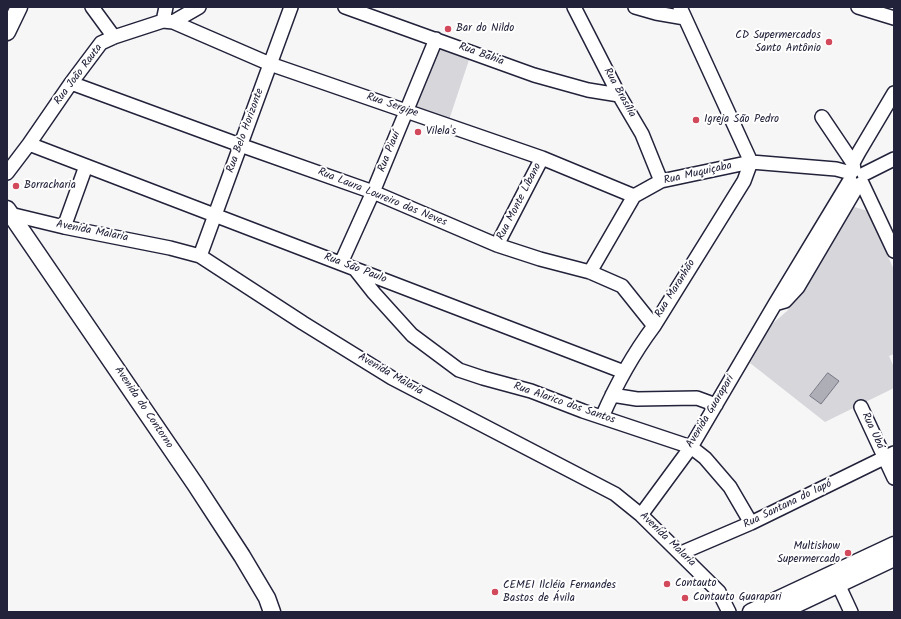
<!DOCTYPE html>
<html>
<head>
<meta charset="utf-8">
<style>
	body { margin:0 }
	#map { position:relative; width:901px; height:619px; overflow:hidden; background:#f6f6f7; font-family:Kalam,sans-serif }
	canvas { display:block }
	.frame { position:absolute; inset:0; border:8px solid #22223b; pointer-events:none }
</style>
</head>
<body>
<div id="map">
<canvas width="901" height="619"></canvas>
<div class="frame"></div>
</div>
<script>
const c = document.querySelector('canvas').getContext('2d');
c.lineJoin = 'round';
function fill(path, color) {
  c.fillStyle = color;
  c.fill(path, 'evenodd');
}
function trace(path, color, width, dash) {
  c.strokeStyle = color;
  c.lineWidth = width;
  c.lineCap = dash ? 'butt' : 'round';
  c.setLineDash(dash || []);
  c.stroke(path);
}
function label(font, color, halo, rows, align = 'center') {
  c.font = font + ' Kalam,sans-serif';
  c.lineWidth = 4;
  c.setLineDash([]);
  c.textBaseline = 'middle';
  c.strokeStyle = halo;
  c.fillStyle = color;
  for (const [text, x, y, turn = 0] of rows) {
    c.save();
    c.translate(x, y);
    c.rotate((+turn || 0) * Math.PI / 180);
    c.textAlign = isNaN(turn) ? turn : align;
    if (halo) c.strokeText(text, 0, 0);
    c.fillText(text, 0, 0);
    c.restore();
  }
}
fill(new Path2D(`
	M436 42 471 54 448 123 409 110Z
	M851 206 868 211 894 270V354L889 356 894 367V388L825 422 750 363 771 325 787 311 803 290Z`), '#d7d7db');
const water = new Path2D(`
	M828 373 839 381 821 404 810 396Z`);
fill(water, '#aeaeb7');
trace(water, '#767685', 1);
const minor = new Path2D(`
	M92 7 114 37
	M345 7 534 75 588 90 619 95
	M574 7 619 95 642 134 661 181
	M635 7 656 13 685 18
	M858 7 894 18
	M163 21 166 7
	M173 22 270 64 542 158 634 196
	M71 83 240 145 373 192 497 245 540 259 590 272 622 286 654 326
	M822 117 853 163
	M29 144 624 372
	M854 170 853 163 859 152 894 93
	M7 173 29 144 71 83 101 43 114 37 163 21 173 22 199 7
	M864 174 894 159
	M862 183 894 251
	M10 214 64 227 170 248 200 256 303 323 392 378 615 494 641 515 719 592 729 612
	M64 227 86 166
	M497 245 542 158
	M200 256 291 7
	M341 263 373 192 436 39
	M355 269 374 293 412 335 459 370 483 378 531 391 583 411 691 447 705 458 730 487 751 523
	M590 272 634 196 661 181 751 162 836 169 851 173
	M778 303 785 301 798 287 858 185
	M612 395 637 399 697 398 716 405
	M861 407 894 478
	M602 417C616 385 633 354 654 326L744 181 751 162 680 7
	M641 515 691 447 775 304 850 180
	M681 553 751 523 894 453
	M838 584 851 612`);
const major = new Path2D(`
	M7 32 19 7
	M7 209 195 484 242 556 267 598 272 612
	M751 612 894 545
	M780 612 894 558`);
trace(minor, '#22223b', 16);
trace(major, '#22223b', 19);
trace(minor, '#fff', 13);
trace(major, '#fff', 16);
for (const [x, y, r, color] of [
	[448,29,4,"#d1495b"],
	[829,42,4,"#d1495b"],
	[696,120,4,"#d1495b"],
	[418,132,4,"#d1495b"],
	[16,186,4,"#d1495b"],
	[848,553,4,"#d1495b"],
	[667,584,4,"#d1495b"],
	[495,592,4,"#d1495b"],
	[685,598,4,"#d1495b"]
]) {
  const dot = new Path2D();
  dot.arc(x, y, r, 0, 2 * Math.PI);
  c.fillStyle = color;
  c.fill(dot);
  trace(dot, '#fff', 1.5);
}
label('11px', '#22223b', '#fff', [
	["Bar do Nildo",456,29],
	["CD Supermercados",821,36,"right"],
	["Santo Antônio",821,49,"right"],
	["Igreja São Pedro",704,120],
	["Vilela's",426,132],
	["Borracharia",24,186],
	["Multishow",840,547,"right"],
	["Supermercado",840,560,"right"],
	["Contauto",675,584],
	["CEMEI Ilcléia Fernandes",503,586],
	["Bastos de Ávila",503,599],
	["Contauto Guarapari",693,598]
], 'left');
label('11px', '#22223b', '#fff', [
	["Rua Bahia",481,55,20],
	["Rua João Rauta",79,75,-53],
	["Rua Brasília",619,93,61],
	["Rua Sergipe",392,106,19],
	["Rua Belo Horizonte",246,131,-70],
	["Rua Piauí",390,152,-68],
	["Rua Muquiçaba",698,174,-13],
	["Rua Laura Loureiro das Neves",382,198,22],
	["Rua Monte Líbano",520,202,-63],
	["Avenida Malaria",92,232,11],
	["Rua São Paulo",355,269,21],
	["Rua Maranhão",676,289,-58],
	["Avenida Malaria",390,375,30],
	["Rua Alarico dos Santos",564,404,19],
	["Avenida do Contorno",143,408,56],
	["Avenida Guarapari",711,412,-59],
	["Rua Ubá",872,431,65],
	["Rua Santana do Iapó",788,505,-26],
	["Avenida Malaria",667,540,44]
]);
</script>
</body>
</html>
